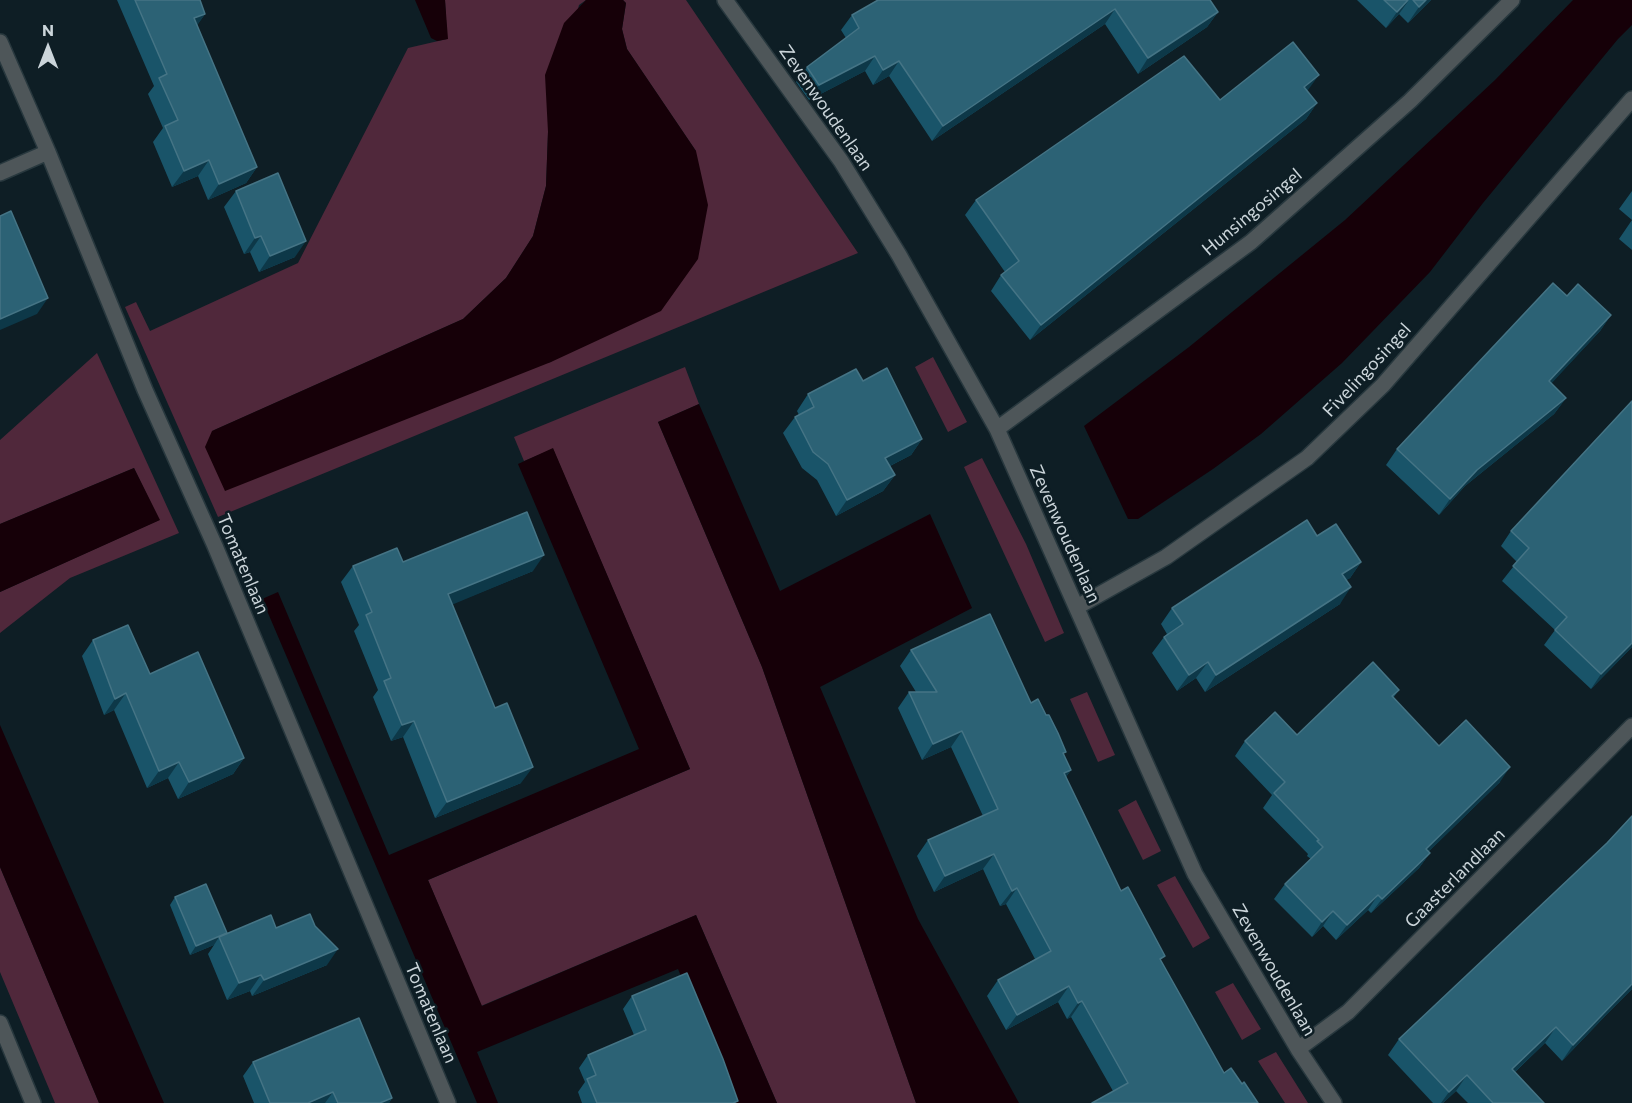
<!DOCTYPE html>
<html>
<head>
<meta charset="utf-8">
<style>
	body { margin:0 }
	#map { position:relative; width:1632px; height:1103px; overflow:hidden; background:#0e1e25; font-family:Commissioner,sans-serif }
	canvas { display:block }
	.north { position:absolute; left:18px; top:18px; width:60px; height:60px; -webkit-text-stroke:4px #0e1e25; paint-order:stroke; rotate:0deg; font-size:16px; font-weight:700; line-height:24px; text-align:center; color:#cbd5da }
	.north::after { content:''; display:block; margin:auto; width:21px; height:27px; background:#cbd5da; clip-path:polygon(50% 0,100% 100%,50% 72%,0 100%) }
</style>
</head>
<body>
<div id="map">
<canvas width="1632" height="1103"></canvas>
<div class="north">N</div>
</div>
<script>
const c = document.querySelector('canvas').getContext('2d');
c.lineJoin = 'round';
function fill(path, color) {
  c.fillStyle = color;
  c.fill(path, 'evenodd');
}
function trace(path, color, width, dash) {
  c.strokeStyle = color;
  c.lineWidth = width;
  c.lineCap = dash ? 'butt' : 'round';
  c.setLineDash(dash || []);
  c.stroke(path);
}
function label(font, color, halo, rows, align = 'center') {
  c.font = font + ' Commissioner,sans-serif';
  c.lineWidth = 5;
  c.setLineDash([]);
  c.textBaseline = 'middle';
  c.strokeStyle = halo;
  c.fillStyle = color;
  for (const [text, x, y, turn = 0] of rows) {
    c.save();
    c.translate(x, y);
    c.rotate((+turn || 0) * Math.PI / 180);
    c.textAlign = isNaN(turn) ? turn : align;
    if (halo) c.strokeText(text, 0, 0);
    c.fillText(text, 0, 0);
    c.restore();
  }
}
fill(new Path2D(`
	M445 0H586L579 5 548 132 546 186 533 236 506 278 463 319 212 431 551 362 696 151 627 49 622 29 626 3 623 0H686L858 253 218 517 125 307 136 302 150 331 298 263 408 48 447 39Z
	M97 353 179 533 70 578 0 633V592L159 520 134 468 0 524V440Z
	M933 357 967 422 948 432 915 367Z
	M685 367 699 404 658 422 762 667 916 1103H777L696 915 481 1006 428 880 690 769 553 449 524 461 514 437Z
	M982 458 1026 544 1064 633 1045 642 964 467Z
	M1087 692 1115 755 1098 762 1070 699Z
	M1136 800 1161 851 1143 860 1118 810Z
	M0 867 99 1103H55L0 972Z
	M1175 876 1210 938 1193 948 1157 885Z
	M1233 983 1261 1029 1242 1040 1215 992Z
	M1276 1052 1308 1103H1285L1258 1061Z`), '#50283b');
fill(new Path2D(`
	M415 0H445L448 39 437 41 431 38Z
	M586 0H623L626 3 622 29 627 49 696 151 708 205 698 259 661 311 551 362 225 491 205 447 212 431 463 319 506 278 533 236 546 186 548 132 545 75 564 23Z
	M1573 0H1632V25L1618 39 1483 203 1430 272 1342 363 1261 434 1213 469 1138 519H1128L1084 426 1189 347 1345 220 1495 80Z
	M699 404 780 591 930 514 972 608 820 687 918 919 1019 1103H916L762 667 658 422Z
	M553 448 690 769 428 880 482 1006 696 915 777 1103H735L678 969 477 1052 498 1103H477L262 599 278 592 389 855 639 749 518 464Z
	M134 468 160 520 0 592V524Z
	M0 725 164 1103H99L0 867Z`), '#160008');
const minor = new Path2D(`
	M725 0 841 161 899 255 997 429 1195 874 1298 1049 1334 1103
	M0 42 48 152 145 390 215 546 448 1103
	M0 173 48 152
	M997 429 1251 242 1410 101 1512 0
	M1077 607 1166 557 1307 458 1383 385 1632 99
	M0 1023 33 1103
	M1298 1049 1348 1012 1632 726`);
trace(minor, '#28383e', 18);
trace(minor, '#4e5659', 15);
fill(new Path2D(`
	M117 0H200L205 14 197 25 257 167 246 183 208 200 198 176 172 187 153 142 163 128 148 94 154 86Z
	M878 0 1218 12 1207 27 1138 74 1105 24 932 141 889 76 873 85 865 71 809 100 796 82 807 67 846 38 841 30 852 15Z
	M1357 0H1431L1408 23 1399 14 1386 28Z
	M1308 90 1307 91 1317 103 1306 119 1030 340 991 291 1001 275 1005 272 965 215 976 200 1220 100Z
	M236 191 295 257 259 272 250 252 244 254 224 207Z
	M1632 191V250L1619 239 1632 220 1619 209Z
	M1567 296 1611 315 1600 331 1551 383 1566 398 1554 414 1465 486 1439 515 1386 465 1397 449Z
	M863 381 922 439 911 455 890 466 895 475 883 491 836 516 817 480 802 468 783 433 795 417 799 415 797 411 808 394Z
	M1632 401V647L1591 689 1544 645 1555 630 1502 581 1517 562 1501 546 1511 531Z
	M1317 536 1361 562 1350 578 1346 580 1340 604 1205 692 1196 678 1177 691 1152 653 1164 637 1167 634 1161 624 1172 608Z
	M403 562 533 571 452 604 521 783 435 818 403 737 391 741 373 697 378 690 354 631 359 625 341 582 353 566Z
	M93 640 150 674 244 758 233 774 178 799 168 778 147 788 114 710 104 715 82 656Z
	M911 650 1031 703 1064 755 1071 770 1066 777 1121 891 1224 1073 1242 1084 1258 1103 1113 1091 1071 1017 1067 1019 1058 1002 1006 1030 987 996 998 980 1035 959 1006 904 1000 906 983 869 934 892 917 856 928 840 983 816 951 747 922 760 898 708 909 692H916L900 666Z
	M1399 690 1393 698 1439 746 1500 782 1428 852 1430 853 1419 868 1371 913 1368 910 1336 940 1323 926 1312 937 1274 899 1285 884 1311 859 1307 856 1308 854 1263 808 1272 795 1235 756 1245 741 1297 735Z
	M1632 816V989L1608 1013 1562 1061 1545 1043 1515 1072 1544 1103H1468L1456 1091 1443 1103H1433L1388 1055 1399 1039 1607 843Z
	M175 897 226 934 276 928 327 965 252 996 250 991 227 1000 208 954 214 945 190 955 170 905Z
	M632 996 736 1103H582L578 1092 585 1082 579 1068 588 1055 634 1035 623 1009Z
	M253 1062 392 1098 389 1103H254L243 1076Z`), '#195469');
fill(new Path2D(`
	M1409 0 1399 14 1386 28 1397 12Z
	M1426 0H1431L1408 23 1419 7Z
	M1115 9 1105 24 932 141 943 126Z
	M1218 12 1207 27 1138 74 1148 58Z
	M205 14 194 30V18Z
	M875 56 865 71 809 100 819 85Z
	M899 61 889 76 873 85 883 70Z
	M1319 75 1308 90 1293 103 1304 87Z
	M1317 103 1306 119 1030 340 1041 325Z
	M209 160 198 176 172 187 184 171Z
	M257 167 246 183 208 200 219 184Z
	M261 236 250 252 244 254 255 238Z
	M306 241 295 257 259 272 270 256Z
	M48 298 37 314 0 330V319Z
	M1611 315 1600 331 1538 398 1549 381Z
	M1566 398 1554 414 1465 486 1439 515 1450 499 1477 470Z
	M922 439 911 455 874 474 885 458Z
	M895 475 883 491 836 516 847 500Z
	M544 555 533 571 437 611 448 594Z
	M1361 562 1350 578 1331 590 1342 574Z
	M1351 587 1340 604 1205 692 1216 675Z
	M1632 643V647L1591 689 1601 674Z
	M1208 662 1196 678 1177 691 1189 675Z
	M126 693 114 710 104 715 115 699Z
	M414 721 403 737 391 741 402 725Z
	M962 731 951 747 922 760 933 744Z
	M244 758 233 774 178 799 189 782Z
	M179 762 168 778 147 788 159 771Z
	M533 767 521 783 435 818 447 802Z
	M1510 767 1500 782 1416 864 1426 849Z
	M1071 770 1060 785 1064 773Z
	M1430 853 1419 868 1371 913 1382 899Z
	M994 854 983 869 934 892 945 876Z
	M1017 888 1006 904 1000 906 1012 891Z
	M1378 895 1368 910 1336 940 1347 925Z
	M1333 911 1323 926 1312 937 1322 922Z
	M227 933 219 937 214 945 190 955 196 946Z
	M338 949 327 965 252 996 264 980Z
	M261 975 250 991 227 1000 239 983Z
	M1632 984V989L1608 1013 1562 1061 1573 1045Z
	M1069 986 1058 1002 1006 1030 1017 1015Z
	M1082 1001 1071 1017 1067 1019 1078 1003Z
	M1556 1027 1545 1043 1501 1085 1512 1069Z
	M1467 1075 1456 1091 1443 1103H1441L1449 1092Z
	M333 1092 325 1103H308Z
	M392 1098 389 1103H380Z`), '#0d3848');
const building = new Path2D(`
	M135 0H200L205 14 194 18 257 167 219 184 209 160 184 171 165 126 178 120 159 78 167 74Z
	M878 0H1210L1218 12 1148 58 1115 9 943 126 899 61 883 70 875 56 819 85 807 67 859 28 852 15Z
	M1384 0H1408L1397 12Z
	M1413 0H1426L1419 7Z
	M1293 42 1319 75 1304 87 1317 103 1041 325 1001 275 1019 261 976 200 1184 56 1220 100Z
	M278 173 306 241 270 256 261 236 255 238 236 191Z
	M11 211 48 298 0 319V216Z
	M1553 283 1567 296 1578 284 1611 315 1549 381 1566 398 1477 470 1450 499 1397 449Z
	M887 368 922 439 885 458 895 475 847 500 828 464 813 452 795 417 814 407 808 394 856 369 863 381Z
	M1632 401V643L1601 674 1555 630 1567 617 1513 566 1529 548 1511 531Z
	M527 512 544 555 448 594 495 708 507 703 533 767 447 802 414 721 402 725 384 681 391 678 366 615 372 612 353 566 397 548 403 562Z
	M1307 520 1317 536 1336 524 1361 562 1342 574 1351 587 1216 675 1208 662 1189 675 1164 637 1183 624 1172 608Z
	M990 614 1031 703 1038 699 1046 715H1049L1058 733 1066 752 1063 753 1071 770 1064 773 1121 891 1128 887 1165 956 1160 959 1224 1073 1231 1068 1242 1084 1244 1082 1258 1103H1092L1128 1083 1082 1001 1078 1003 1069 986 1017 1015 998 980 1051 951 1017 888 1012 891 994 854 945 876 928 840 998 809 962 731 933 744 909 692H937L911 650Z
	M128 625 150 674 198 652 244 758 189 782 179 762 159 771 126 693 115 699 93 640Z
	M1373 662 1399 690 1392 696 1439 746 1466 720 1510 767 1426 849 1430 853 1382 899 1378 895 1347 925 1333 911 1322 922 1285 884 1323 847 1317 841 1319 840 1274 793 1285 782 1245 741 1275 712 1297 735Z
	M1632 816V984L1573 1045 1556 1027 1512 1069 1544 1103H1493L1467 1075 1449 1092 1399 1039 1607 843Z
	M206 884 227 933 196 946 175 897Z
	M310 914 315 926 338 949 264 980 261 975 239 983 219 937 271 915 276 928Z
	M687 973 723 1059 738 1101 733 1103H597L587 1079 596 1075 588 1055 646 1030 632 996Z
	M359 1018 392 1098 380 1103H338L333 1092 308 1103H270L253 1062Z`);
fill(building, '#2c6275');
trace(building, '#457485', 1.5);
label('18px', '#cbd5da', '#0e1e25', [
	["Zevenwoudenlaan",826,108,55],
	["Hunsingosingel",1252,212,-40],
	["Fivelingosingel",1367,370,-47],
	["Zevenwoudenlaan",1065,534,66],
	["Tomatenlaan",243,564,67],
	["Gaasterlandlaan",1455,878,-45],
	["Zevenwoudenlaan",1274,970,60],
	["Tomatenlaan",431,1013,67]
]);
</script>
</body>
</html>
